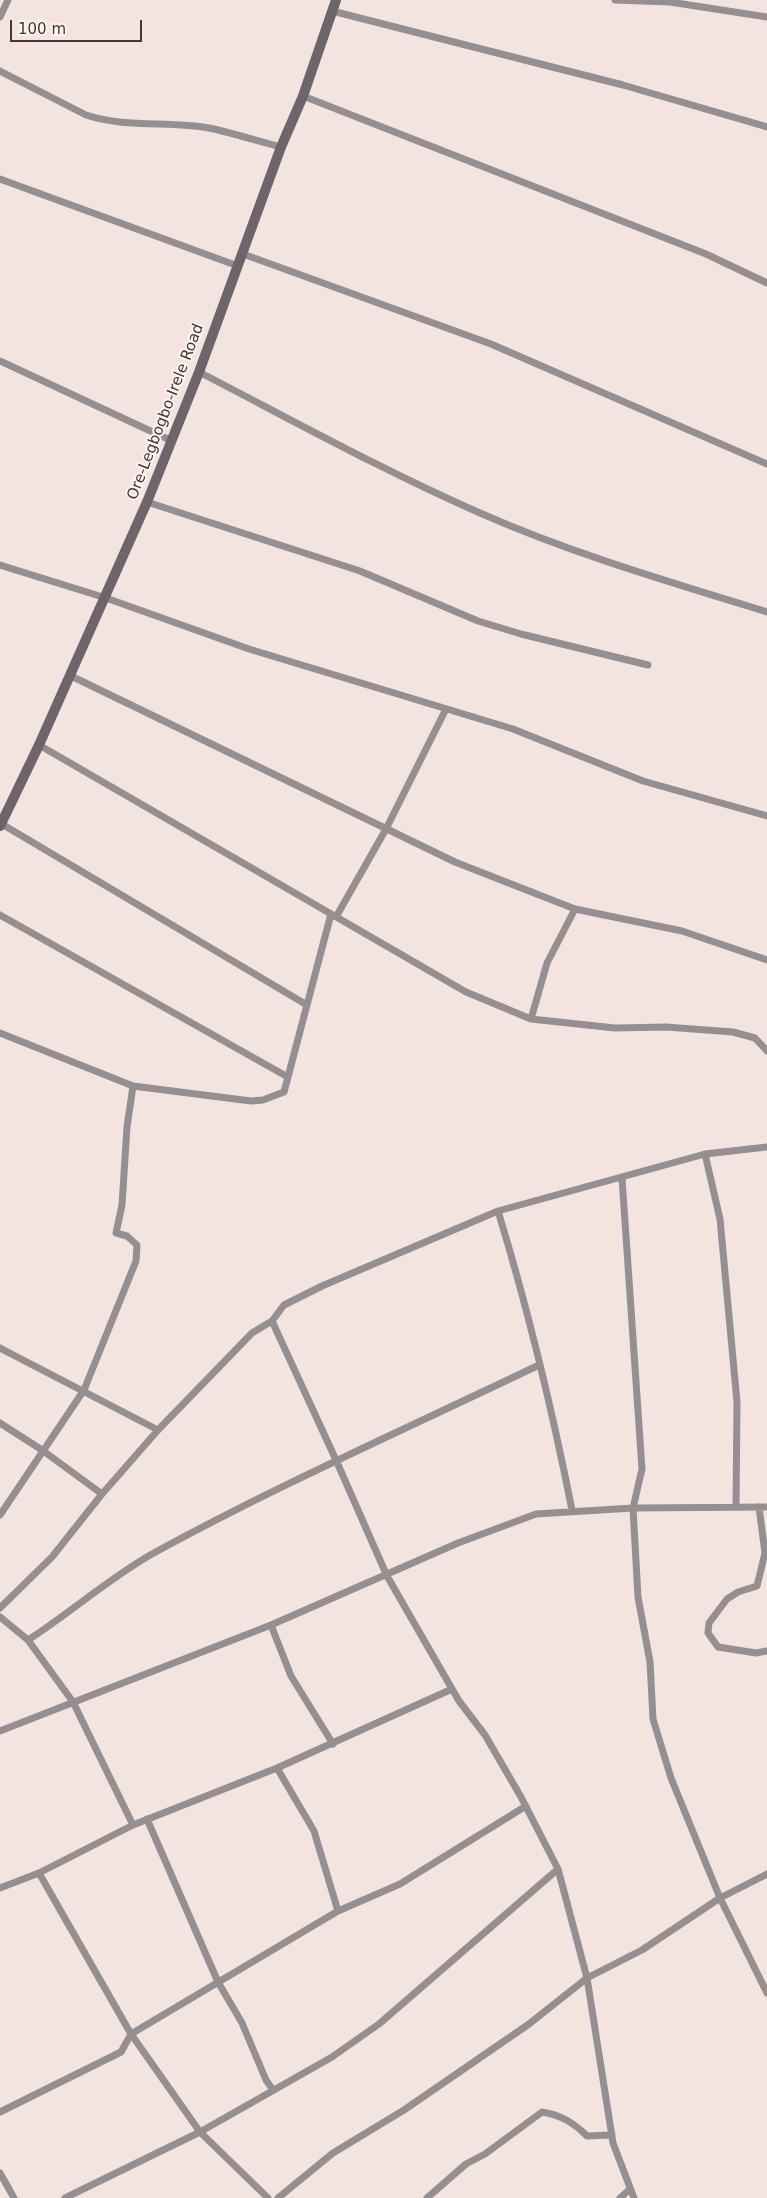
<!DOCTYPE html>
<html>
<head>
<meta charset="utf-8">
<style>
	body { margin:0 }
	#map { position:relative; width:767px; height:2198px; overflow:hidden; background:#f3e4df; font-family:"DejaVu Sans",sans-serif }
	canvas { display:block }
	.scale { position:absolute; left:10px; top:20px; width:132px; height:22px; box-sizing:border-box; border:2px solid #3e3836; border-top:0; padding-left:6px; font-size:15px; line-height:18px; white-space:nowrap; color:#3e3836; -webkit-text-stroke:4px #fef2ee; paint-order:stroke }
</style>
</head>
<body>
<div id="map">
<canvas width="767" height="2198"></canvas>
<div class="scale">100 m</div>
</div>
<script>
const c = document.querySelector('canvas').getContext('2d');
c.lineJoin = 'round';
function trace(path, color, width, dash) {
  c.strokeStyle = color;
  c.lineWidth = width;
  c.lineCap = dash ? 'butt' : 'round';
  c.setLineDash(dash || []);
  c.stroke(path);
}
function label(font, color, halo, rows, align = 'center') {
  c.font = font + ' "DejaVu Sans",sans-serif';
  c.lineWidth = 4;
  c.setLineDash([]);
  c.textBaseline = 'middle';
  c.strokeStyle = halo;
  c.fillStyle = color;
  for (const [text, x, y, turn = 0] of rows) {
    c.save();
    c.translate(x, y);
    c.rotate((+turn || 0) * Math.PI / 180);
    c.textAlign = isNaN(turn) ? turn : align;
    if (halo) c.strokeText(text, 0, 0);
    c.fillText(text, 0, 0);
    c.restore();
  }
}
trace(new Path2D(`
	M615 0 670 2 767 17
	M332 11 623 85 767 127
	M0 17 8 0
	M0 71 86 115C126 128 168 121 209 128 233 133 257 141 281 147
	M303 96 706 254 767 283
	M0 179 238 266
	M243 254 491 344 767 464
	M0 361 172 441
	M199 372C292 420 384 471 480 513 573 554 670 582 767 612
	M147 502 360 571 478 621 521 634 648 665
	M0 565 106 598 249 649 513 729 643 781 767 816
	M69 675 455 862 575 909 682 931 767 960
	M39 745 466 992 531 1019 615 1028 666 1027 733 1032 755 1038 767 1051
	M0 823 307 1005
	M0 915 286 1076
	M336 917 386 829 446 709
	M531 1019 547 963 575 909
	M0 1033 133 1086 251 1101 263 1100 284 1092 331 914
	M705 1154 720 1219 737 1402 736 1507
	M622 1178 642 1469 633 1508 638 1597 650 1662 653 1719 671 1778 720 1898 767 1993
	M498 1211C528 1309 552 1409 572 1510
	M272 1321 336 1460 387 1576 459 1701 485 1735 521 1797 558 1869 587 1978 613 2143 634 2198
	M0 1348 158 1430
	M0 1423 42 1450 102 1494
	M759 1507 765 1553 757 1586 738 1592 727 1599 709 1623 708 1633 718 1647 756 1653 767 1651
	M0 1515 84 1390 136 1261 137 1245 127 1236 116 1233 122 1205 127 1127 133 1086
	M0 1608 52 1557 102 1494 158 1430 252 1333 272 1321 284 1305 322 1286 498 1211 705 1154 767 1147
	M0 1617 28 1640 73 1702 133 1825
	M271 1625 291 1676 333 1744
	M28 1640C70 1613 108 1579 152 1554 278 1485 410 1427 539 1365
	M0 1731 271 1625 458 1543 536 1514 633 1508 767 1507
	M147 1819 218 1982 242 2023 266 2080 273 2090
	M39 1873 131 2034 200 2132 268 2198
	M0 1888 39 1873 133 1825 277 1768 452 1689
	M338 1911 400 1884 526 1806
	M0 2112 121 2052 131 2034 338 1911 314 1831 277 1768
	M0 2173 14 2198
	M65 2198 200 2132 332 2057 379 2024 558 1869
	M278 2198 333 2153 404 2110 529 2024 587 1978 642 1950 720 1898 767 1874
	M427 2198 466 2164 485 2154 542 2112C561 2115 574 2123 587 2136L612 2135
	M620 2198 630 2189`), '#958f91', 7);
trace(new Path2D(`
	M0 826 39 745 147 502 199 372 281 147 303 96 336 0`), '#6d6569', 10);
label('15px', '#3e3836', '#fef2ee', [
	["Ore-Legbogbo-Irele Road",166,412,-69]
]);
</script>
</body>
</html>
